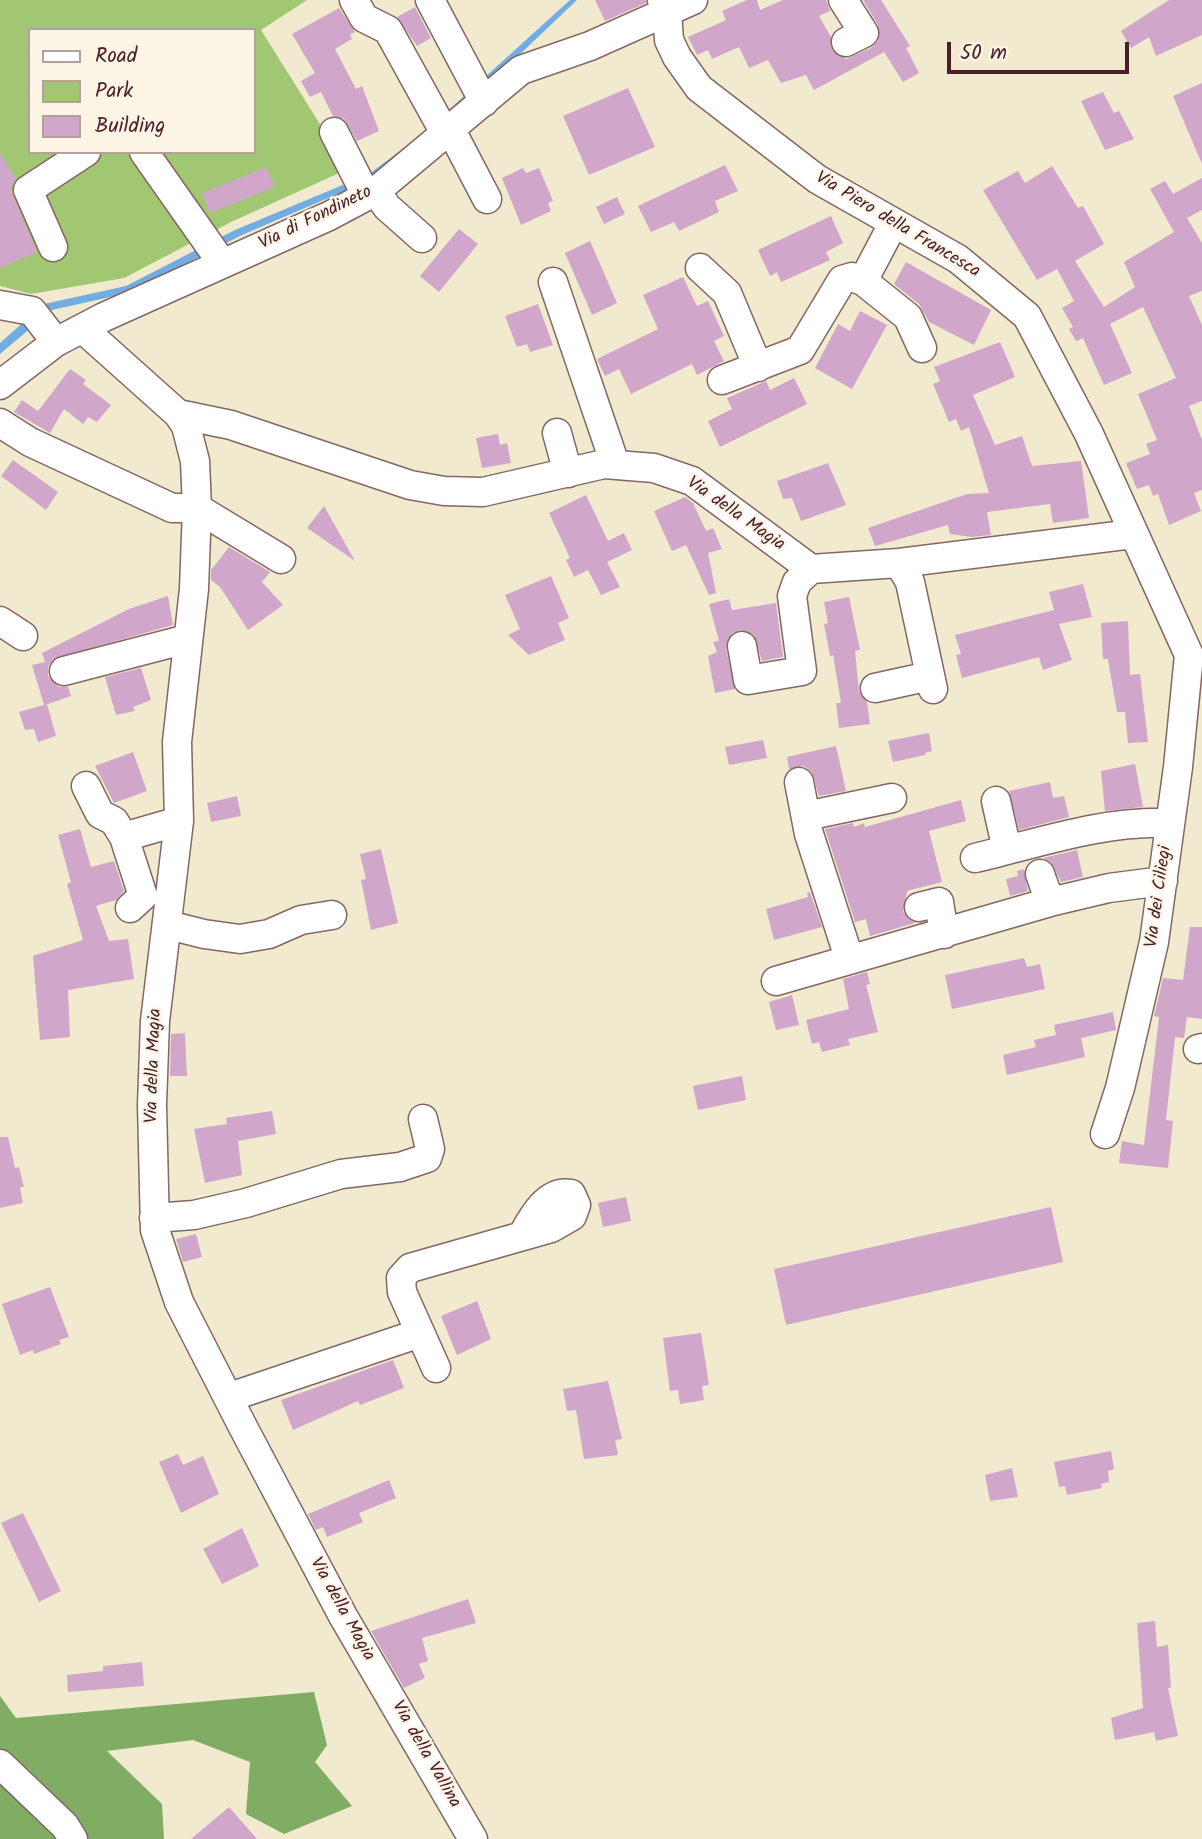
<!DOCTYPE html>
<html>
<head>
<meta charset="utf-8">
<style>
	body { margin:0 }
	#map { position:relative; width:1202px; height:1839px; overflow:hidden; background:#f1eace; font-family:Kalam,sans-serif }
	canvas { display:block }
	.legend { position:absolute; left:28px; top:28px; width:228px; height:126px; box-sizing:border-box; background:#fcf5e5; border:2px solid #b59f9b; margin:0; padding:9px 12px; list-style:none; font-size:21px; color:#4a1f2b }
	.legend li { display:flex; align-items:center; gap:14px; height:35px }
	.legend b { width:35px; border:2px solid #b59f9b }
	.scale { position:absolute; left:947px; top:42px; width:182px; height:32px; box-sizing:border-box; border:4px solid #4a1f2b; border-top:0; padding-left:9px; font-size:21px; line-height:24px; white-space:nowrap; color:#4a1f2b; -webkit-text-stroke:5px #fcf5e5; paint-order:stroke }
</style>
</head>
<body>
<div id="map">
<canvas width="1202" height="1839"></canvas>
<ul class="legend">
<li><b style="height:9px;background:#fff"></b>Road</li>
<li><b style="height:19px;background:#a1c772"></b>Park</li>
<li><b style="height:19px;background:#d0a7cb"></b>Building</li>
</ul>
<div class="scale">50 m</div>
</div>
<script>
const c = document.querySelector('canvas').getContext('2d');
c.lineJoin = 'round';
function fill(path, color) {
  c.fillStyle = color;
  c.fill(path, 'evenodd');
}
function trace(path, color, width, dash) {
  c.strokeStyle = color;
  c.lineWidth = width;
  c.lineCap = dash ? 'butt' : 'round';
  c.setLineDash(dash || []);
  c.stroke(path);
}
function label(font, color, halo, rows, align = 'center') {
  c.font = font + ' Kalam,sans-serif';
  c.lineWidth = 5;
  c.setLineDash([]);
  c.textBaseline = 'middle';
  c.strokeStyle = halo;
  c.fillStyle = color;
  for (const [text, x, y, turn = 0] of rows) {
    c.save();
    c.translate(x, y);
    c.rotate((+turn || 0) * Math.PI / 180);
    c.textAlign = isNaN(turn) ? turn : align;
    if (halo) c.strokeText(text, 0, 0);
    c.fillText(text, 0, 0);
    c.restore();
  }
}
fill(new Path2D(`
	M0 0H307L261 30 348 169 231 222 124 278 31 294 0 286ZM30 30H254V152H30Z`), '#a1c772');
fill(new Path2D(`
	M314 1692 327 1745 315 1762 352 1806 284 1834 246 1814 250 1762 193 1740 107 1751 162 1804 164 1839H0V1696L16 1718Z`), '#80ac64');
fill(new Path2D(`
	M570 0H577L496 77 370 180 242 235 128 293 52 310 0 354V343L44 304 126 286 235 230 369 174 420 136Z`), '#71ade2');
fill(new Path2D(`
	M595 0H646V3L605 21Z
	M747 0H757L760 10 783 0H826L830 11 819 16 831 37 832 50 846 59 871 48 878 41V25L863 0H881L910 46 906 48 919 73 903 82 884 52 814 90 806 75 781 83 768 60 749 68 739 47 712 59 708 50 697 55 688 37 726 20 722 11Z
	M1169 0H1202V35L1156 56 1149 37 1131 48 1121 31Z
	M415 7 431 38 417 46 397 17Z
	M339 8 355 32 350 35 352 39 335 49 356 89 362 86 379 131 357 141 344 119 333 116 321 92 310 97 301 81 315 73 292 34Z
	M1202 83V164L1173 96Z
	M628 88 655 147 589 175 563 116Z
	M1103 92 1114 113 1119 111 1134 139 1105 150 1081 101Z
	M0 153 16 179 11 188 13 196 37 252 0 268Z
	M725 165 738 191 715 201 719 212 679 231 674 222 651 232 638 206Z
	M1052 166 1078 208 1083 206 1104 244 1075 261 1104 307 1135 287 1124 262 1174 232 1150 189 1165 181 1173 194 1202 178V210L1187 218 1202 243V291L1189 296 1202 325V401L1189 406 1202 440V490L1194 493 1201 511 1169 525 1158 494 1153 496 1149 485 1137 489 1126 463 1150 454 1146 444 1157 440 1138 394 1176 378 1143 307 1110 324 1132 373 1104 385 1083 338 1076 341 1069 329 1073 327 1062 308 1074 301 1057 269 1037 280 983 190 1018 171 1025 183Z
	M266 167 275 187 210 213 202 193Z
	M523 168 526 173 539 168 553 201 548 203 551 211 521 225 502 178Z
	M617 197 625 214 604 224 596 207Z
	M831 216 843 243 826 252 830 260 781 282 777 272 770 276 758 250Z
	M459 229 478 244 439 292 420 276Z
	M590 241 617 303 592 315 565 253Z
	M906 262 991 310 974 345 929 322 919 304 894 284Z
	M683 277 697 306 708 301 724 336 714 341 724 361 697 375 692 364 631 394 619 369 605 376 597 359 658 329 643 295Z
	M538 304 553 345 530 352 527 344 517 347 505 316Z
	M860 311 887 325 852 389 815 368 838 324 850 331Z
	M1000 342 1015 377 973 395 995 445 1022 436 1032 466 1081 461 1089 518 1053 523 1050 504 987 512 991 535 972 537 950 534 948 525 875 546 868 528 967 494 989 493 969 427 961 431 956 419 949 422 933 384 940 381 934 367Z
	M70 369 86 380 83 384 111 405 97 422 88 417 83 424 64 409 50 433 14 412 22 400 38 411Z
	M794 378 807 404 720 447 708 421 732 409 727 398 766 381 770 390Z
	M498 434 500 445 507 443 511 463 482 468 476 438Z
	M13 460 58 492 46 510 1 476Z
	M828 463 846 505 801 521 792 498 783 499 777 481Z
	M586 495 608 541 624 533 632 550 607 562 620 587 601 595 588 570 574 577 566 560 570 558 549 513Z
	M685 497 693 503 706 531 713 528 722 549 708 553 716 593 709 595 686 545 672 551 654 511Z
	M324 506 355 561 307 528Z
	M229 547 270 572 262 582 283 605 248 630 220 587 211 580V570Z
	M551 576 569 618 558 623 565 640 529 655 508 635 520 629 505 595Z
	M1083 584 1092 617 1059 624 1072 660 1043 670 1039 657 962 678 956 655 961 654 955 635 1054 610 1049 592Z
	M168 596 173 625 53 659 48 667V676L59 687H68L71 696 45 705 47 704 56 736 38 742 34 729 25 730 19 712 44 705 32 665 45 662 42 653 129 609Z
	M849 597 860 650 855 651 859 691 867 702 870 724 839 728 836 703H841L833 655 830 656 824 624 828 623 824 602Z
	M729 599 732 610 776 603 783 657 762 661 754 635 740 630 732 633 726 649 735 689 715 693 708 656 717 652 713 642 719 641 709 604Z
	M1128 621 1130 675 1140 674 1148 742 1128 743 1125 712H1117L1108 659H1103L1101 623Z
	M141 668 151 700 133 707 135 711 116 715 105 677Z
	M929 733 932 751 925 753V755L893 762 888 741Z
	M763 740 767 758 729 765 725 747Z
	M836 746 846 791 819 796 812 772 804 766 789 769 787 757Z
	M133 752 147 791 114 803 95 766Z
	M1135 764 1143 807 1105 811 1101 771Z
	M1050 782 1053 798 1064 796 1069 817 1019 830 1009 791Z
	M237 796 241 816 211 822 207 803Z
	M961 800 966 821 929 831 942 882 907 891 903 912 915 923 870 936 866 919 855 922 825 829 853 823 854 827 864 823 865 827Z
	M80 829 91 867 114 861 124 891 116 900 96 906 109 941 128 939 134 979 68 990 70 1037 40 1040 33 956 83 940 67 884 71 882 58 835Z
	M381 849 398 923 371 930 361 880 366 879 360 854Z
	M1077 850 1083 877 1061 882 1051 862 1043 858Z
	M1024 869 1028 891 1010 896 1006 879 1018 876 1017 871Z
	M810 892 822 927 774 940 766 909 808 897 807 893Z
	M1190 927H1202V1019L1187 1017 1184 1038 1175 1037 1166 1120 1173 1121 1168 1168 1119 1163 1122 1141 1144 1145 1159 1017 1154 1016 1163 978 1183 980Z
	M1024 958 1027 967 1040 964 1045 989 952 1009 945 975Z
	M867 972 870 984 866 985 878 1032 848 1039 850 1045 822 1052 819 1042 812 1044 806 1020 849 1009 843 979Z
	M792 995 799 1025 776 1030 769 1002Z
	M1113 1012 1116 1030 1081 1038 1085 1057 1007 1075 1003 1055 1036 1047 1034 1040 1056 1035 1054 1025Z
	M185 1033 187 1076H170L171 1034Z
	M742 1076 746 1100 698 1110 693 1086Z
	M272 1111 276 1134 238 1141 242 1175 205 1183 194 1129 227 1124 226 1118Z
	M0 1137H8L15 1168 19 1167 24 1187H20L23 1203 0 1208Z
	M626 1197 631 1221 603 1227 598 1203Z
	M1051 1207 1063 1262 786 1325 774 1269Z
	M196 1234 202 1257 183 1262 176 1239Z
	M50 1287 69 1337 59 1340 61 1344 34 1354 33 1350 20 1355 2 1304Z
	M477 1301 491 1339 457 1355 441 1316Z
	M701 1333 709 1385 702 1386 704 1400 680 1404 678 1390 670 1391 663 1338Z
	M393 1360 404 1388 360 1405 358 1401 293 1430 281 1400Z
	M608 1381 622 1439 615 1440 618 1455 584 1459 576 1410 567 1411 563 1389Z
	M1111 1451 1114 1469 1108 1471 1109 1482 1101 1484 1102 1488 1067 1495 1065 1486 1059 1487 1054 1462Z
	M178 1454 183 1465 203 1456 219 1494 181 1513 159 1462Z
	M1012 1468 1018 1497 990 1501 985 1475Z
	M389 1480 396 1498 359 1513 363 1522 327 1537 323 1527 316 1530 308 1514Z
	M23 1513 61 1591 39 1602 1 1523Z
	M242 1528 259 1566 222 1584 203 1549Z
	M468 1599 476 1623 422 1638 428 1661 419 1664 425 1678 404 1688 371 1631Z
	M1155 1621 1157 1647 1168 1645 1171 1687 1168 1688 1178 1736 1156 1741 1154 1732 1115 1740 1111 1718 1143 1708 1137 1623Z
	M142 1662 144 1686 68 1692 67 1675 103 1671V1666Z
	M229 1807 257 1839H191Z`), '#d0a7cb');
const minor = new Path2D(`
	M354 0 364 18 388 30 446 135
	M430 0 484 102
	M662 0 667 12 669 40 677 57 699 88 817 179 958 259 1027 316 1089 434 1189 655 1178 767 1154 942 1120 1088 1105 1134
	M843 0 864 33 846 42
	M451 130 487 199
	M334 132 366 195
	M144 152 222 263
	M376 191 387 207 422 238
	M893 224 863 281 908 317 922 348
	M53 247 28 190 86 152
	M700 268 727 293 758 367
	M553 282 615 464
	M0 305 32 311 56 342
	M83 329 178 414 231 425 410 485 444 491 483 492 604 464 654 468 692 481 811 569 899 563 1133 534
	M722 380 800 350 842 280 852 277 863 281
	M0 385 56 342 104 317 329 216 376 191 521 70 590 46 693 0
	M178 414 186 426 195 461 197 508 194 589 177 742 179 821 155 1021 152 1105 155 1230 179 1302 243 1427 343 1616 473 1839
	M0 423 30 442 172 508H197L281 559
	M557 433 568 473
	M899 563 910 582 933 689
	M0 621 23 636
	M742 646 748 680 802 671 792 596 797 582 811 569
	M64 671 187 639
	M875 688 930 676
	M799 782 809 834 849 958
	M86 786 100 814 114 821 124 837 179 821
	M996 801 1007 850
	M806 816 892 798
	M124 837 143 896 130 908
	M975 858C1039 843 1104 820 1170 823
	M1040 874 1050 902
	M919 907 939 902 944 934
	M168 925 204 934 240 939 269 934 301 920 332 915
	M776 981 1050 902 1109 888 1163 881
	M1198 1049 1202 1048
	M154 1218 194 1215 246 1203 341 1174 400 1167 427 1158 430 1149 423 1119
	M436 1368 402 1292 401 1278 410 1268 551 1228 572 1216 576 1205 571 1194C547 1189 532 1218 522 1236
	M230 1397 420 1333
	M0 1764 65 1826 73 1839`);
trace(minor, '#846664', 31);
trace(minor, '#fff', 28);
label('18px', '#4a1f2b', '#fcf5e5', [
	["Via di Fondineto",316,219,-26],
	["Via Piero della Francesca",897,226,31],
	["Via della Magia",735,515,35],
	["Via dei Ciliegi",1160,897,-82],
	["Via della Magia",155,1066,-88],
	["Via della Magia",341,1610,61],
	["Via della Vallina",425,1755,60]
]);
</script>
</body>
</html>
